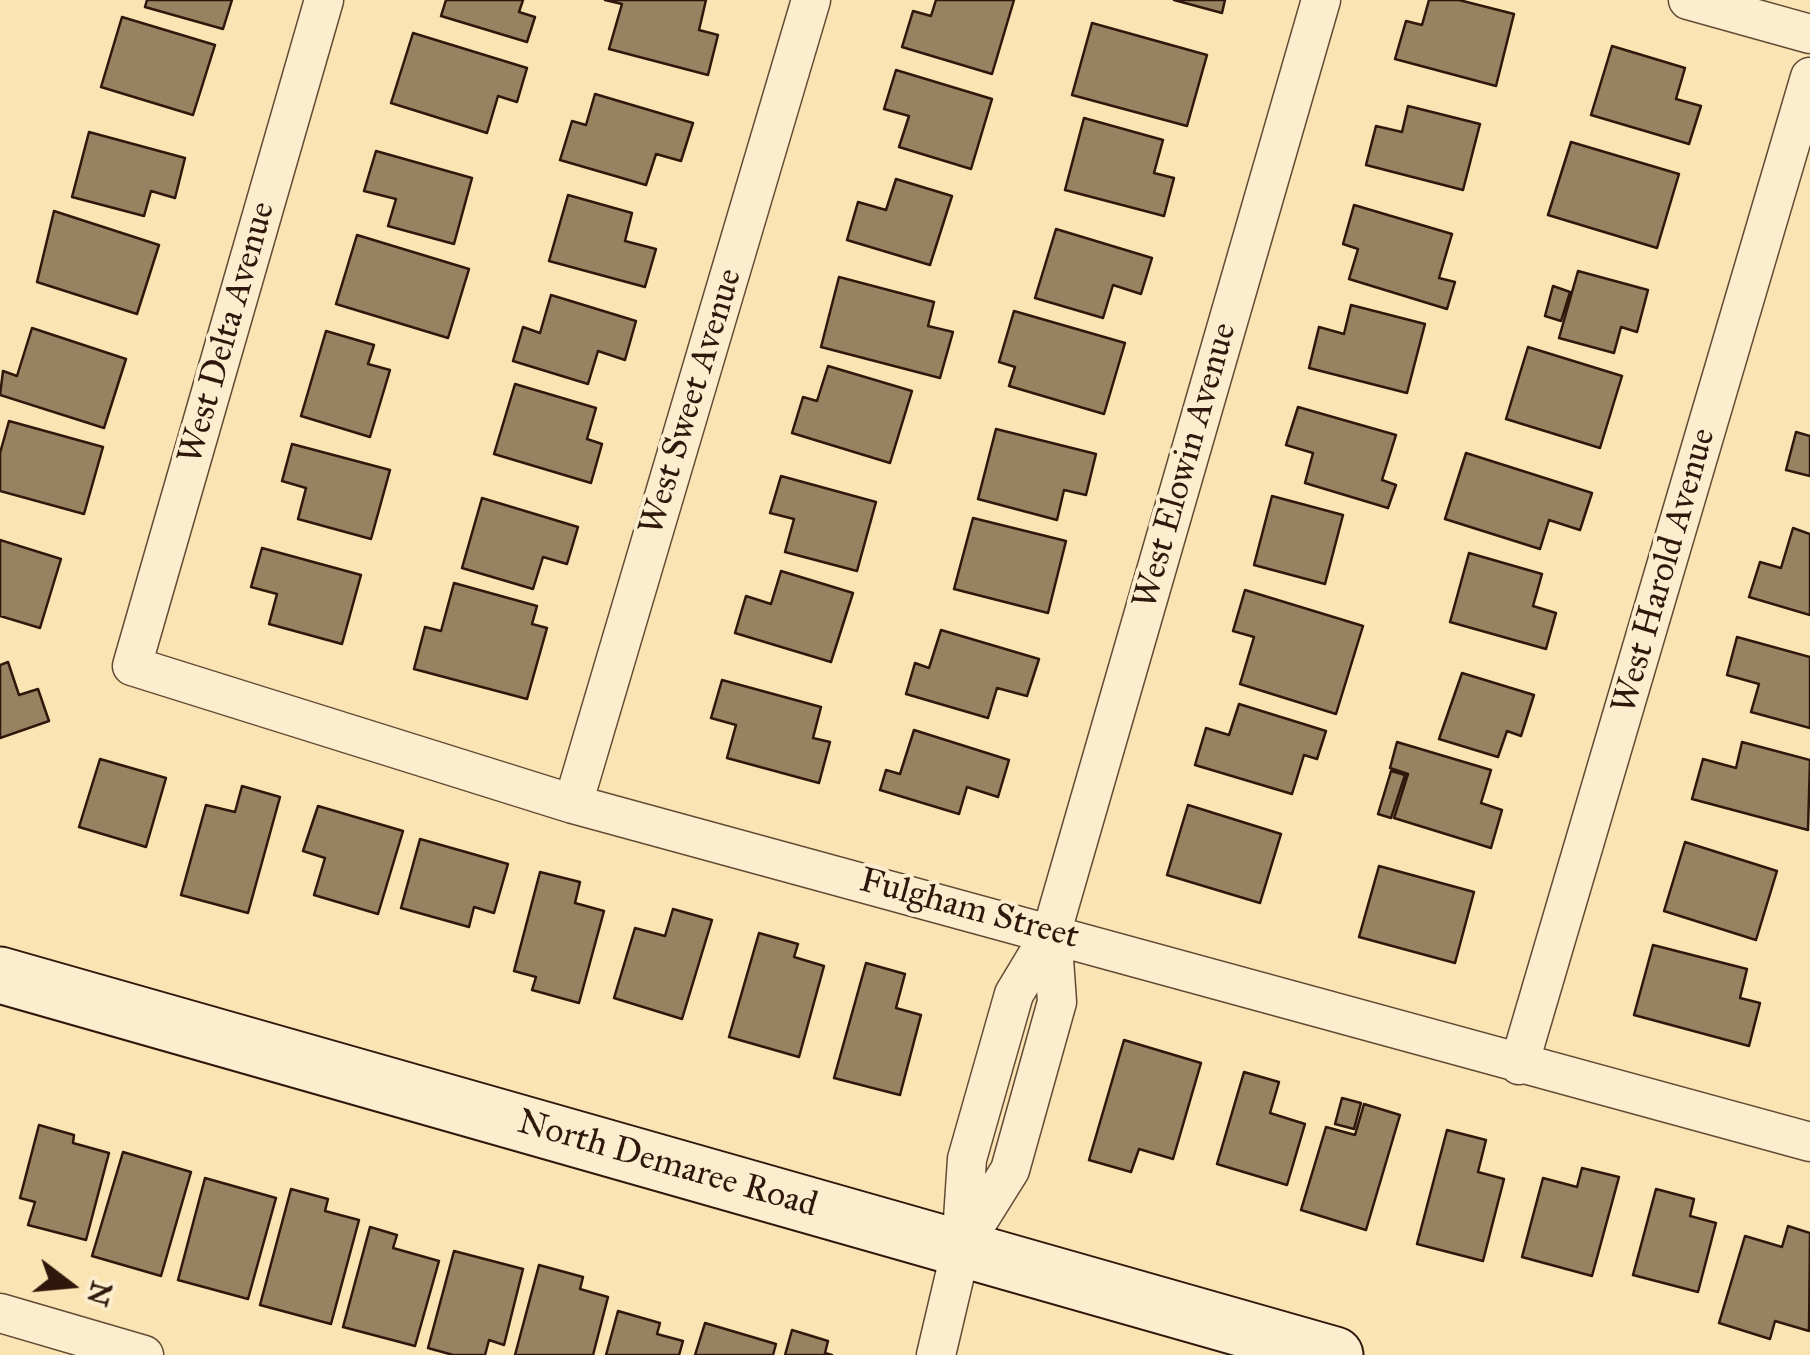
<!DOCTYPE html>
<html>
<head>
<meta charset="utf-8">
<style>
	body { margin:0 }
	#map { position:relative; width:1810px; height:1355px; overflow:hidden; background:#fae4b3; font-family:"IM FELL Great Primer",serif }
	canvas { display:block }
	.north { position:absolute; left:20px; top:1235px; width:100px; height:100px; -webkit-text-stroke:8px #fcedce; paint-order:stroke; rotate:106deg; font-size:28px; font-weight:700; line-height:40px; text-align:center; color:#2f180b }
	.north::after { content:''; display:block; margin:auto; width:35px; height:45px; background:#2f180b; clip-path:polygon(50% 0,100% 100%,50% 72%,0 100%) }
</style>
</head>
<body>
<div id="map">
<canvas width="1810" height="1355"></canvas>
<div class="north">N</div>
</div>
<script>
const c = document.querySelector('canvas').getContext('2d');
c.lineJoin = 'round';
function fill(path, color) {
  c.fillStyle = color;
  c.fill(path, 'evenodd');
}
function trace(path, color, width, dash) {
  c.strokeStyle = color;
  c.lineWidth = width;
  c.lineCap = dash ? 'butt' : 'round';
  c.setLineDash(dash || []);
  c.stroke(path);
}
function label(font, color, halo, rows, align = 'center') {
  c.font = font + ' "IM FELL Great Primer",serif';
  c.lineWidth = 8;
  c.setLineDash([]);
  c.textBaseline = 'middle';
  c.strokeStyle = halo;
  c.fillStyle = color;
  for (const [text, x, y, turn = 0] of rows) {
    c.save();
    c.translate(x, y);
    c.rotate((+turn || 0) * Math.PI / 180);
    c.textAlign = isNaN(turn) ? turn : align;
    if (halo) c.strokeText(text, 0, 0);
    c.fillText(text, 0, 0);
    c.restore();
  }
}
const building = new Path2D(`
	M147 0H232L223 29 145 7Z
	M446 0H523L519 12 535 17 527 42 441 16Z
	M605 0H706L699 30 718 35 708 75 609 49 622 4Z
	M936 0H1014L992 74 902 47 913 11 931 16Z
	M1174 0H1225L1222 13Z
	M1429 0H1459L1514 14 1496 86 1395 59 1406 21 1422 25Z
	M122 17 215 45 193 115 101 87Z
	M1092 23 1207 55 1187 126 1072 95Z
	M413 33 527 68 517 102 498 96 487 133 391 103Z
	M1612 46 1685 68 1676 99 1701 106 1689 144 1591 115Z
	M896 70 992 99 971 169 899 147 909 116 884 109Z
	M595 94 693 123 681 161 656 154 646 185 560 160 572 121 586 125Z
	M1408 106 1480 124 1463 190 1366 165 1376 126 1402 132Z
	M1084 118 1163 140 1154 173 1174 178 1164 216 1065 190Z
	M89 132 185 158 175 198 151 191 144 216 72 197Z
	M1571 142 1679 174 1657 248 1548 215Z
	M376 151 472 178 454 244 388 226 396 199 364 191Z
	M896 179 952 196 930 265 847 240 858 202 886 210Z
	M568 195 632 213 625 241 656 249 645 287 549 261Z
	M1354 205 1452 234 1439 278 1455 282 1447 309 1349 279 1358 249 1343 244Z
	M54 211 159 245 137 314 37 282Z
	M1056 229 1152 258 1141 294 1113 285 1103 318 1035 298Z
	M357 235 469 269 448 338 336 304Z
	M1578 271 1648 290 1637 332 1621 327 1614 353 1559 338Z
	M839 277 934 302 928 326 953 332 940 378 821 347Z
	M1553 286 1570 292 1561 321 1545 316Z
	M551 295 636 321 625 360 598 351 588 384 513 361 523 327 540 333Z
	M1351 305 1425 324 1407 393 1309 368 1319 327 1344 334Z
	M1014 311 1125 343 1104 414 1009 386 1015 367 999 362Z
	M32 328 126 359 104 428 0 395 3 371 17 376Z
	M326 331 374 345 368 364 390 370 370 437 301 416Z
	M1528 347 1622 376 1600 448 1506 419Z
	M828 366 912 391 890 463 792 433 803 397 817 401Z
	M515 384 596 408 587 439 602 444 591 483 494 454Z
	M1298 407 1396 435 1382 480 1396 485 1388 508 1305 483 1313 453 1286 445Z
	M9 421 103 447 84 514 0 491V453Z
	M996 429 1096 454 1086 495 1064 490 1057 520 978 499Z
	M1796 432 1810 436V476L1786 470Z
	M292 444 390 470 371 539 298 519 306 488 282 481Z
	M1466 453 1592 493 1580 530 1549 520 1540 549 1445 519Z
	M781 476 876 502 857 571 785 552 794 519 770 513Z
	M1272 496 1343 515 1325 584 1254 565Z
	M482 498 578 527 567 564 543 557 533 589 462 568Z
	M973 518 1066 541 1048 613 954 589Z
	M1793 528 1810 534V615L1749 597 1760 562 1781 568Z
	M0 540 61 559 40 628 0 616Z
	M262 548 361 575 342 644 269 624 277 594 251 587Z
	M1469 553 1542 574 1533 606 1556 613 1546 649 1450 622Z
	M781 571 853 593 831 662 735 633 746 596 771 604Z
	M454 583 537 606 532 624 547 628 527 699 414 669 425 627 441 631Z
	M1245 590 1363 626 1336 714 1240 684 1254 637 1233 631Z
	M941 630 1039 659 1027 696 997 688 988 718 906 694 915 663 929 668Z
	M1737 637 1810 657V728L1751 712 1759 684 1727 675Z
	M8 662 19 695 38 689 49 721 0 738V665Z
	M1462 673 1534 695 1521 736 1507 731 1498 757 1439 739Z
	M722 680 821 707 813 738 830 742 819 783 727 758 736 725 711 718Z
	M1239 704 1326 731 1317 759 1304 755 1292 794 1195 765 1206 728 1229 735Z
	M914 730 1009 760 998 797 967 787 959 814 880 790 886 770 900 774Z
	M1397 742 1491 770 1481 803 1502 810 1491 848 1394 818 1408 774 1390 768Z
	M1742 742 1810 760 1808 830 1692 799 1703 759 1736 768Z
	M100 759 166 778 146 847 79 827Z
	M1391 771 1405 775 1391 818 1378 814Z
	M242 786 280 797 248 913 181 895 206 805 235 812Z
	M1188 805 1281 834 1260 903 1167 875Z
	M318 806 403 831 378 914 314 895 325 858 303 851Z
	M420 839 508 864 494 913 474 907 469 927 401 908Z
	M1685 842 1777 871 1756 940 1664 911Z
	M1379 866 1474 892 1455 963 1359 937Z
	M540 872 580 882 575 903 604 911 579 1003 532 990 536 977 514 971Z
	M673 909 712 920 682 1019 614 998 635 928 665 936Z
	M759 933 798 944 794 957 824 966 799 1057 729 1037Z
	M1653 945 1747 969 1740 998 1760 1003 1749 1046 1634 1015Z
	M866 963 905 974 896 1008 921 1015 900 1095 834 1078Z
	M1124 1040 1201 1063 1173 1159 1139 1149 1131 1172 1089 1160Z
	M1244 1072 1279 1082 1270 1113 1305 1124 1287 1185 1217 1164Z
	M1342 1098 1361 1103 1354 1129 1335 1124Z
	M1364 1104 1400 1115 1366 1230 1301 1210 1326 1127 1355 1135Z
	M39 1125 74 1135 73 1143 109 1153 86 1240 28 1225 35 1202 20 1198Z
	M1447 1130 1486 1140 1478 1172 1504 1179 1483 1261 1417 1244Z
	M123 1152 191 1172 161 1276 92 1256Z
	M1582 1168 1619 1177 1592 1276 1522 1257 1543 1178 1577 1187Z
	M205 1178 276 1198 248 1299 178 1280Z
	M291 1189 328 1199 325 1211 359 1220 331 1324 260 1305Z
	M1656 1189 1694 1199 1690 1216 1716 1223 1698 1292 1633 1275Z
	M1788 1226 1810 1233 1809 1331 1775 1321 1770 1339 1719 1323 1745 1236 1782 1247Z
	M370 1227 397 1235 393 1248 439 1261 415 1346 343 1327Z
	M454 1251 523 1269 504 1345 489 1340 485 1355H453L428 1348Z
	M539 1265 583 1277 580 1289 608 1297 593 1355H515Z
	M618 1311 660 1323 657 1334 683 1341 679 1355H606Z
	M705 1323 776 1344 773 1355H695Z
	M792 1330 828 1341 825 1353 832 1355H785Z`);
fill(building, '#998262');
trace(building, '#2f180b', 2.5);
const minor = new Path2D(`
	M324 0 132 666 573 804 1810 1142
	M1688 0 1810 34
	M573 804 811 0
	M1519 1065 1810 77
	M965 1242 1010 1170 1057 1002 1052 931
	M0 1313 144 1355
	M936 1355 961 1249 967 1159 1014 994 1052 931 1321 0`);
const secondary = new Path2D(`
	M0 975 1335 1355`);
trace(minor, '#624b35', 41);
trace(secondary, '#2f180b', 59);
trace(minor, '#fcedce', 38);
trace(secondary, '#fcedce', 55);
label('35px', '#2f180b', '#fcedce', [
	["West Delta Avenue",228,333,-74],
	["West Sweet Avenue",692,402,-73],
	["West Elowin Avenue",1186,466,-74],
	["West Harold Avenue",1665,571,-74],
	["Fulgham Street",969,910,15],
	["North Demaree Road",667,1165,16]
]);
</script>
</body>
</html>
